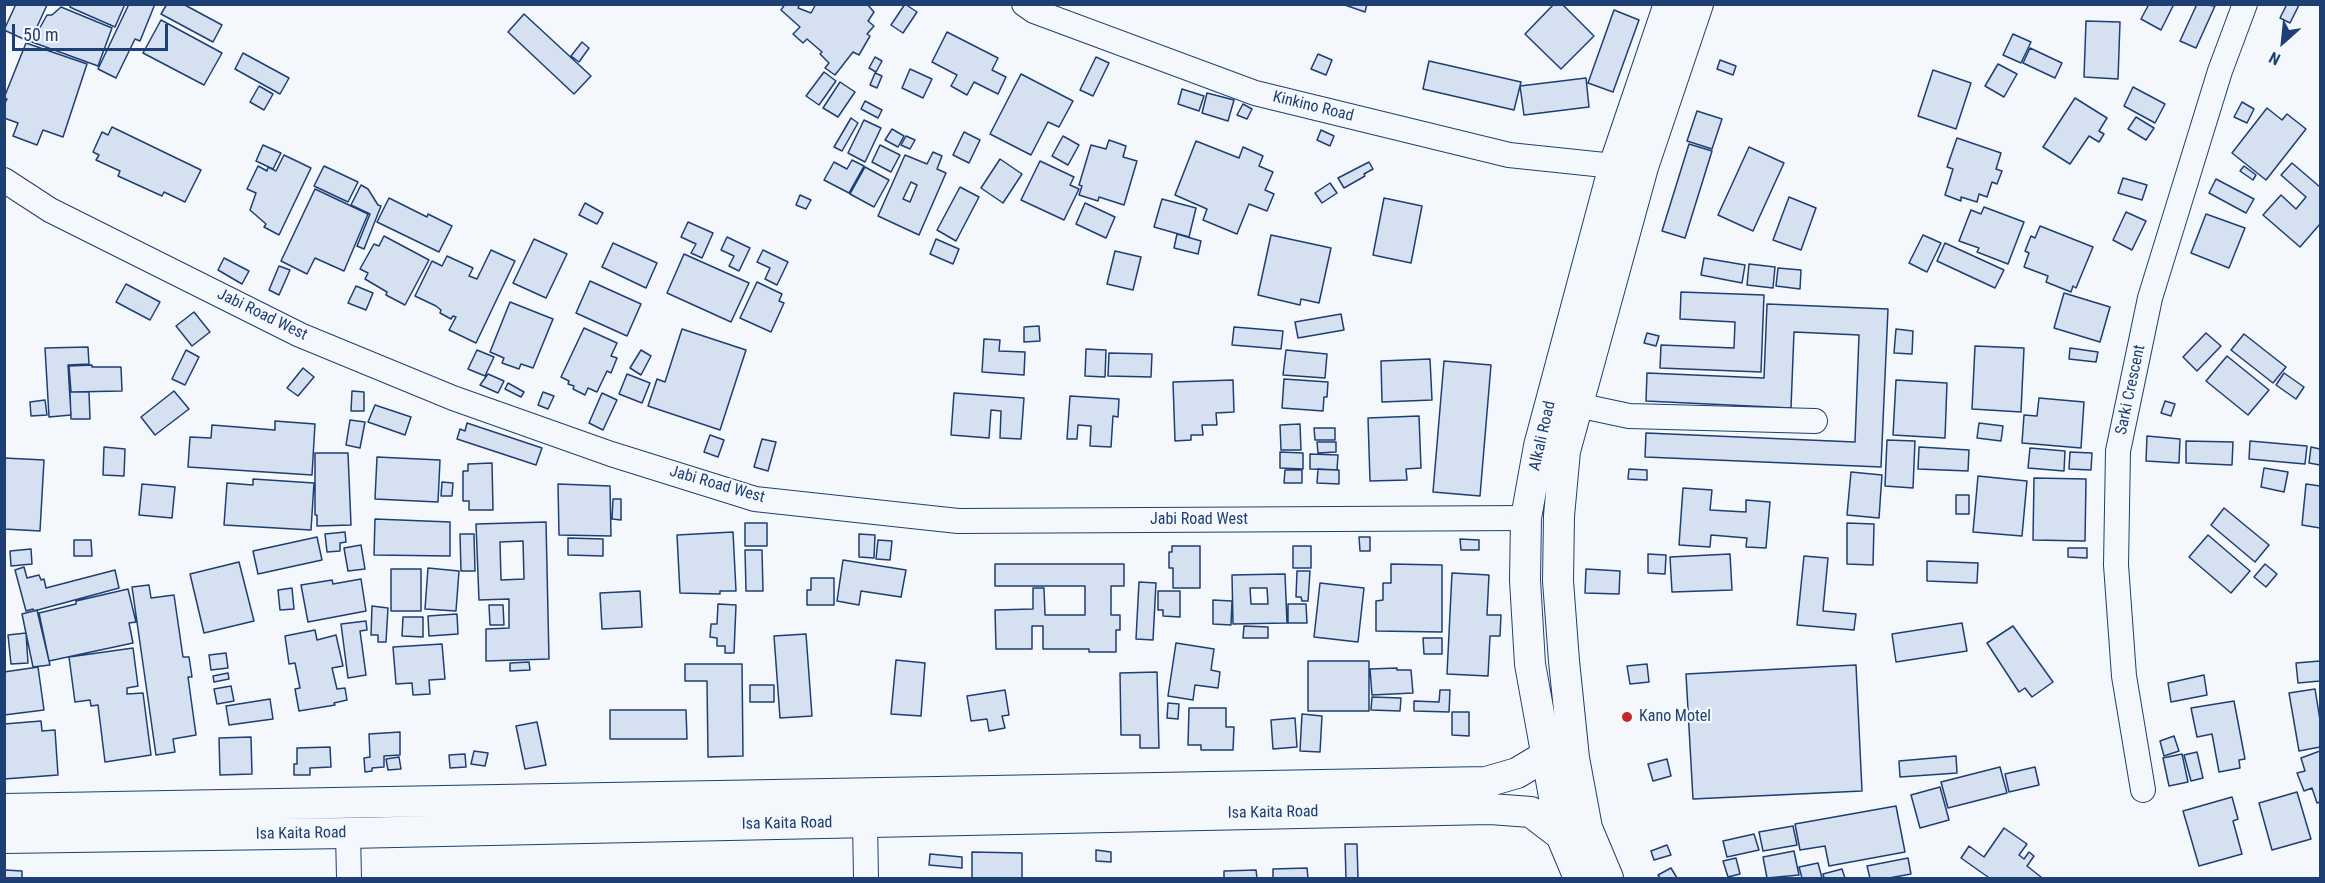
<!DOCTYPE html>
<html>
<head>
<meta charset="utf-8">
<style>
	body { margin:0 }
	#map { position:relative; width:2325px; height:883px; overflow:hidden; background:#f4f7fb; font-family:"Roboto Condensed",sans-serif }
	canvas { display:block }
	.frame { position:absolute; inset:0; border:6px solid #1d3f73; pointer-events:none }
	.north { position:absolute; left:2253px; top:12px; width:60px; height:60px; -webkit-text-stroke:4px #f4f7fb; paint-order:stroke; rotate:207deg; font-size:16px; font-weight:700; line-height:24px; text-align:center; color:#1d3f73 }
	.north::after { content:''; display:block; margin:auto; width:21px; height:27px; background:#1d3f73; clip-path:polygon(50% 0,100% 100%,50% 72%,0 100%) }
	.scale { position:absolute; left:12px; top:24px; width:156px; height:27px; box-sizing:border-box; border:3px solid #1d3f73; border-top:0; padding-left:8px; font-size:18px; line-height:21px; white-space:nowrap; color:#1d3f73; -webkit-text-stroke:4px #f4f7fb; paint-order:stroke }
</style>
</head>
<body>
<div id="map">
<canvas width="2325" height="883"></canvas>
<div class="frame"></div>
<div class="north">N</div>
<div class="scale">50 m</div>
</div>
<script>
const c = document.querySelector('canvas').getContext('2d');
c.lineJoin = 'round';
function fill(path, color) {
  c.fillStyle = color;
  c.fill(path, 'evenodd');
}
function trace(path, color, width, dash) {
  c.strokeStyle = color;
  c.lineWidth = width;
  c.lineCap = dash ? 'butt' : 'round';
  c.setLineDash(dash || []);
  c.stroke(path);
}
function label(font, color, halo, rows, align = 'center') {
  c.font = font + ' "Roboto Condensed",sans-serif';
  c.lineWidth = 4.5;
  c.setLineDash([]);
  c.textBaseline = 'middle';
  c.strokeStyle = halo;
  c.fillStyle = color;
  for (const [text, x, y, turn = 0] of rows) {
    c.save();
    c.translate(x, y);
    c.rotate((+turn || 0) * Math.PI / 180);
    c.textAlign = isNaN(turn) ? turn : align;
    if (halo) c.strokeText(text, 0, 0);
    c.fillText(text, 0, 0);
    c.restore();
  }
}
const building = new Path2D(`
	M16 4 47 5 30 42 4 30Z
	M71 4H125L115 27 74 9 70 7Z
	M129 4H155L140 41 135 39 116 78 98 69Z
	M167 4H183L222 25 213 42 161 14Z
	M785 4H800L798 8 811 13 816 4H867L874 12 868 21 874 26 867 34 870 36 859 55 853 52 835 75 825 68 829 63 820 54 822 52 807 39 803 43 793 34 800 27 781 10Z
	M905 4 917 12 903 33 891 25Z
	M1342 4H1367L1365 12Z
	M1554 4H1562L1594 36 1561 69 1525 34Z
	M2149 4H2174L2161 30 2141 19Z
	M2197 4 2215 6 2196 48 2180 41Z
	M2287 4 2299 5 2290 23 2280 18Z
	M61 7 112 28 98 66 32 42 47 15H52Z
	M1614 10 1639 20 1613 92 1588 83Z
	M524 14 591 76 574 94 508 32Z
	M161 20 222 53 204 85 143 53Z
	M2086 21 2120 22 2118 79 2084 77Z
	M947 32 998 58 992 70 1006 77 998 94 974 82 967 95 951 86 957 75 932 62Z
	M2013 34 2031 42 2021 63 2003 55Z
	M582 42 589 48 579 62 571 56Z
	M26 43 87 64 63 137 43 130 37 145 13 136 18 123 4 118V105L7 99 4 98Z
	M2030 48 2062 63 2055 78 2023 63Z
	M243 53 289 78 280 94 235 69Z
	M1318 54 1332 60 1326 75 1311 69Z
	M875 57 882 61 876 72 869 68Z
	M1096 57 1109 63 1093 96 1080 90Z
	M1720 60 1736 66 1733 75 1717 69Z
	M1429 61 1521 82 1514 110 1423 89Z
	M1998 64 2017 74 2004 97 1985 86Z
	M910 69 932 79 923 98 902 88Z
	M1933 70 1971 83 1956 129 1918 116Z
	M824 72 836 81 819 105 806 96Z
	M875 73 882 76 877 88 870 85Z
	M1021 74 1073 101 1059 127 1048 122 1031 155 990 134Z
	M1586 78 1589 107 1524 115 1520 86Z
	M840 82 855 92 838 117 823 108Z
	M259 86 273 94 264 110 250 102Z
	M2133 87 2165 104 2155 123 2124 106Z
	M1182 89 1204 96 1199 111 1178 104Z
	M1207 93 1234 100 1228 121 1202 113Z
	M2075 98 2107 118 2099 131 2104 134 2099 142 2089 136 2070 164 2043 147Z
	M865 101 882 110 878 118 861 109Z
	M2242 102 2254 109 2247 123 2234 117Z
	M1243 104 1252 109 1247 119 1237 115Z
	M2267 108 2282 120 2287 114 2306 129 2266 180 2232 153Z
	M1697 111 1722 119 1712 149 1687 141Z
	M2136 117 2154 128 2146 140 2128 129Z
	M851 118 858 123 842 151 834 147Z
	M864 120 881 128 865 162 848 153Z
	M112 127 201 170 185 202 164 192 162 196 118 176 120 171 96 160 99 155 93 152 102 132 108 135Z
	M892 129 904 136 898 147 885 140Z
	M1321 130 1334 136 1330 146 1317 140Z
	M964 132 980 140 969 163 953 155Z
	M906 136 915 140 910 149 901 145Z
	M1063 136 1079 145 1068 165 1052 156Z
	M1957 138 2001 153 1996 169 2002 171 1997 184 1992 182 1987 197 1979 194 1977 202 1961 197V201L1945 195 1953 169 1947 167Z
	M1109 140 1126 146 1123 157 1137 161 1124 205 1099 197 1098 201 1079 195 1082 186 1079 185 1091 145 1106 149Z
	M1196 141 1239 158 1243 147 1263 156 1259 166 1273 172 1265 190 1274 194 1267 211 1249 204 1237 234 1203 220 1207 209 1175 195Z
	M1689 144 1712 151 1685 238 1662 231Z
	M263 145 281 153 273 169 256 161Z
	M880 145 900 155 891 172 872 162Z
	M1749 147 1784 163 1753 231 1718 215Z
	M933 152 942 156 937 169 946 173 919 235 878 216 905 155 927 164ZM911 182 917 185 910 202 903 199Z
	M284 155 311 168 279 235 264 227 266 224 250 210 256 193 247 189 258 166 267 171 268 167 276 171Z
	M1000 159 1022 174 1003 203 981 188Z
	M852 160 864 166 849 193 824 180 834 162 847 169Z
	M1040 161 1074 177 1070 185 1079 189 1064 220 1021 200Z
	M1369 162 1373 169 1364 174 1365 176 1344 188 1338 178Z
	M2292 163 2320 187V224L2300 247 2263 215 2281 195 2296 209 2306 197 2281 175Z
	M324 166 358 182 348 202 314 186Z
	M2244 166 2256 175 2253 180 2240 171Z
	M865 167 889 180 874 207 850 194Z
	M2123 178 2147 185 2142 200 2118 193Z
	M2216 179 2254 199 2246 213 2209 193Z
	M1330 183 1337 193 1322 203 1315 193Z
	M361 185 368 189 378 205 381 206 364 249 357 246 370 214 351 205Z
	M960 187 979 197 956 241 937 230Z
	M315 189 368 214 344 271 315 258 307 274 281 261Z
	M800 195 811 200 806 209 796 205Z
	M1789 197 1816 208 1801 250 1773 240Z
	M389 198 427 217 428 214 452 226 439 252 377 222Z
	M1384 198 1422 206 1411 263 1373 255Z
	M1162 199 1196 208 1189 237 1154 227Z
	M585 203 603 213 597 224 579 215Z
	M1085 203 1115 217 1106 238 1076 224Z
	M1984 207 2024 222 2008 264 1977 252 1979 248 1959 241 1971 210 1981 214Z
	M2126 212 2146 221 2132 250 2113 240Z
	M2206 214 2245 228 2229 268 2191 253Z
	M688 222 713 233 702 258 691 253 696 244 681 237Z
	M2040 226 2093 247 2076 288 2073 286 2071 292 2046 282 2048 276 2024 267 2029 253 2025 251 2031 236 2035 238Z
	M1177 234 1201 241 1198 254 1174 248Z
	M1271 235 1331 248 1319 303 1301 299 1300 305 1258 295Z
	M1923 235 1941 243 1927 272 1909 263Z
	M384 236 429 260 405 305 386 295 387 292 365 279 368 273 360 269 374 244 379 246Z
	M727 237 750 248 739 271 729 266 734 256 721 250Z
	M534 239 567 254 546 298 513 283Z
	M936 239 959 249 953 264 930 254Z
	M613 243 657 263 646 288 602 267Z
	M1945 243 2004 270 1995 288 1937 261Z
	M491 250 515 261 476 343 449 330 456 317 453 316 451 319 440 313 441 310 436 306 415 296 432 261 442 266 447 256 473 268 469 276 477 279Z
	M763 250 788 262 777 285 765 279 770 268 757 262Z
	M1115 251 1141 257 1133 290 1107 284Z
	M684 254 749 283 731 322 667 293Z
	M224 258 249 271 242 284 218 270Z
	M1704 258 1745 265 1742 283 1701 275Z
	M1749 264 1775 267 1773 288 1747 285Z
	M279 266 290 270 279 295 269 290Z
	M1778 268 1801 270 1800 289 1776 286Z
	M590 281 641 304 627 336 576 313Z
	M757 282 782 294 779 301 784 303 771 332 740 318Z
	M126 284 160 302 150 320 116 302Z
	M356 286 373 293 366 310 348 303Z
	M1681 292 1764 295 1761 372 1660 368 1661 345 1734 348 1735 322 1680 319Z
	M2064 293 2110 307 2100 342 2054 328Z
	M510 302 553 319 533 368 521 364 519 369 502 363 504 358 490 352Z
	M1767 304 1888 309 1881 467 1645 457 1646 433 1855 442 1859 335 1794 332 1791 408 1646 401 1647 373 1764 378Z
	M194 312 210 332 192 346 176 326Z
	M1341 314 1344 330 1298 338 1295 322Z
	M1039 326 1040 341 1024 342V327Z
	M1234 327 1283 331 1281 349 1232 345Z
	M584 328 617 343 611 356 617 358 611 373 607 371 597 392 588 388 585 395 573 389 574 386 568 384 569 381 561 377Z
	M682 329 746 350 720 430 648 406 657 379 665 382Z
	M1896 329 1913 331 1912 354 1894 353Z
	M1647 333 1659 336 1656 346 1644 343Z
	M2206 333 2221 346 2197 371 2183 357Z
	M2244 334 2286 367 2273 383 2231 350Z
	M984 339 1000 340 999 351 1025 352 1024 375 982 372Z
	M1975 346 2024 348 2021 412 1972 409Z
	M88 347 89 364 68 365 71 415 49 417 45 348Z
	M2070 348 2098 352 2096 362 2069 359Z
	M1086 349 1106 350 1105 377 1085 376Z
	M186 350 199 357 185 385 172 379Z
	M477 350 494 357 485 376 468 369Z
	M641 350 651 356 641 375 630 368Z
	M1286 350 1327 354 1325 378 1283 375Z
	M1109 353 1152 354 1151 377 1108 376Z
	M2227 356 2269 390 2248 415 2206 381Z
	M1430 359 1432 400 1382 402 1381 361Z
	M1444 361 1491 365 1480 496 1433 492Z
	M92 365V367H121L122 391 71 392 69 366Z
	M303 368 314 377 298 396 287 388Z
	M2284 373 2304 387 2296 399 2276 385Z
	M488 374 504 381 498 393 480 385Z
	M627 374 650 383 642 403 619 394Z
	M1284 379 1328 382 1327 397H1324L1323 411 1282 408Z
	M1233 380 1234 412 1216 413 1217 425H1202L1203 435H1191V440L1175 441 1173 382Z
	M1896 380 1947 383 1945 438 1893 435Z
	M508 383 524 392 521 397 505 389Z
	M174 391 189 409 155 435 141 417Z
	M352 391 364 392V411H351Z
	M70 392H89L90 419H71Z
	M543 392 554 396 548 409 538 405Z
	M602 393 617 400 603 430 589 423Z
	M954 393 1024 398 1021 439 1000 438 1001 411 991 410 989 438 951 435Z
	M1070 396 1119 399 1118 417 1113 416 1111 447 1090 446 1091 426 1078 425 1077 439H1067Z
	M2039 398 2084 402 2081 448 2022 443 2024 415 2037 416Z
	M45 400 47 415 31 416 30 402Z
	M2165 401 2175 404 2171 416 2161 413Z
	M375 405 411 417 405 435 368 422Z
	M1419 416 1421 468 1406 469 1407 480 1370 481 1368 418Z
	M350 420 365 422 360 448 346 445Z
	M275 421 315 424 312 475 188 467 190 437 211 438 212 425 275 430Z
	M467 423 542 448 536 465 457 439 460 429 465 431Z
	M1979 423 2003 426 2001 441 1977 438Z
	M1300 424 1301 450H1281L1280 425Z
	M1314 428H1335V440H1315Z
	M710 435 724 440 718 457 704 452Z
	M2147 436 2180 439 2179 463 2146 461Z
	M762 439 776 442 768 471 754 467Z
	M1887 440 1915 441 1913 488 1885 486Z
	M2186 441 2233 442 2232 465 2186 463Z
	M2250 441 2307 446 2305 464 2249 459Z
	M1317 442H1336V452L1318 453Z
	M104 447 125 449 124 476 103 475Z
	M1919 447 1969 450 1968 471 1918 469Z
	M2311 447 2320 449V465L2309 463Z
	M2030 448 2065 451 2064 471 2028 468Z
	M1280 452 1303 453V469L1280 468Z
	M2070 452 2092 453 2091 470 2069 469Z
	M315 453H348L351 525 317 526V515H315Z
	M1310 454 1338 455 1337 470 1310 469Z
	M377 457 440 460 438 502 375 499Z
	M4 458 44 460 40 531 4 529Z
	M492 463 493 510H469V501H463V471H468V464Z
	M2264 468 2288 472 2284 492 2261 487Z
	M1318 469 1339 470V484L1317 483Z
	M1629 469 1647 470V480L1628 479Z
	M1285 470H1302V483H1284Z
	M1851 472 1882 475 1879 518 1847 515Z
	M1978 476 2027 481 2022 536 1973 532Z
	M2034 478 2086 479 2085 541 2033 540Z
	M253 479 314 483 311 530 224 525 227 483 253 485Z
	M442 482 453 483 452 496H441Z
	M142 484 175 487 172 518 139 515Z
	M558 484 610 486 611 536 559 535Z
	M2306 484 2320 486V528L2302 525Z
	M1683 488 1712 490 1710 510 1746 512V500L1770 502 1766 548 1746 547 1747 538 1711 535 1710 547 1679 545Z
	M1956 495H1969V514H1956Z
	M613 499H621V520L612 519Z
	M2224 508 2269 545 2255 562 2211 525Z
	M375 519 450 522V556L374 555Z
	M546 522 549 659 486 661V629L509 628V599L479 600 476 524ZM523 541 524 579 501 580 500 542Z
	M745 523H767V546H745Z
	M1847 523 1874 524 1873 565 1847 564Z
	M345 532 346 542 340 543V551L327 552 325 534Z
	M733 532 736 591H720V594L680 593 677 535Z
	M460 534H474L475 571H461Z
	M859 534 875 535 874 558 859 557Z
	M2208 535 2250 571 2231 593 2189 557Z
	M317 537 322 560 258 574 253 551Z
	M1359 537H1370V551H1360Z
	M568 538 603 539V556L568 555Z
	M1460 539 1479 540V550H1461Z
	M74 540H91L92 556H74Z
	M878 540 892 541 890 560 876 559Z
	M361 545 365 569 348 571 344 548Z
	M1172 546H1200V588H1173V568H1169V552H1172Z
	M1293 546H1311V568H1293Z
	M2068 548H2087V558L2068 557Z
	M31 549 32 564 11 566 10 551Z
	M745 550H762L763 591H746Z
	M1648 554 1666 555 1665 574 1648 573Z
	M1730 554 1732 590 1672 592 1670 557Z
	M1804 556 1828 558 1823 611 1856 614 1854 630 1797 625Z
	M843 560 906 570 901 597 861 591 859 605 837 601Z
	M1927 561 1978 563 1977 583 1927 581Z
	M239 562 254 621 204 633 190 574Z
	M995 564H1124V586H1111V615H1120V630H1116V652H1089V649H1043V626H1032V649H996L995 610 1033 609V588H1044L1045 615H1085V586H995Z
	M1391 564 1442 565V632L1376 631V601L1383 600V583H1391Z
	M2265 564 2277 574 2266 587 2254 577Z
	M24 567 27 578 39 575 41 580 44 579 46 588 115 570 119 588 34 611 33 609 26 611 15 570Z
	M428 568 459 571 456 611 425 609Z
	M391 569H421V611H391Z
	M1586 569 1620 571 1619 594 1585 593Z
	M1297 571H1310L1308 601H1302L1301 597H1296Z
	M1452 573 1489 575 1487 615H1501L1500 636H1490L1488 676 1447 674Z
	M1285 574 1287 623 1233 624 1232 575ZM1250 588H1267L1268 604H1251Z
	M811 578H834V605H807V590H811Z
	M361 579 366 611 308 622 301 585 332 580 333 584Z
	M1139 582 1156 583 1153 640 1136 639Z
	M1320 583 1364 588 1358 642 1314 637Z
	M149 585 151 598 174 595 183 657H189L192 677H188L196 735 173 739 175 752 156 755 132 587Z
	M292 588 294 609 280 610 278 590Z
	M128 589 136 622 129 623 133 643 49 661 39 613 76 604V601Z
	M640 591 642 627 602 629 600 593Z
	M1158 591H1180V617L1163 616V610H1158Z
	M1213 600 1232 601 1231 625 1213 624Z
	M718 604 736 605 734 653H725V646H717V638L710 637 711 624H717Z
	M1288 604H1306L1307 623H1288Z
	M489 605H503L504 625H490Z
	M372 606 388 608 386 642H378V635H371Z
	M37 610 50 665 33 667 22 614Z
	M457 614 458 634 429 636 428 616Z
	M403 617H423V637L402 636Z
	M366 621 367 630 360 631 366 675 348 678 341 624Z
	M1962 623 1967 651 1896 662 1892 634Z
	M1244 626 1268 627V638H1243Z
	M2013 626 2053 682 2032 697 2025 688 2019 692 1987 643Z
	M315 630 317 640 336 635 343 666 332 668 337 689 345 688 347 700 334 703 335 705 299 711 295 689 300 688 295 663 289 664 285 636Z
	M26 633 28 663 11 664 8 635Z
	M806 634 812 716 780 718 774 636Z
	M1423 638H1442V654H1424Z
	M1176 643 1214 649 1211 670 1220 672 1218 688 1195 685 1193 700 1168 696Z
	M442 644 445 679 429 680 430 694 413 695 412 683 396 684 393 647Z
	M133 648 138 686 127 688V694L143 693 151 755 105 762 98 705 91 706 90 700 75 702 69 657Z
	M226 653 228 668 211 670 209 655Z
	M896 660 925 663 921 716 891 714Z
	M1308 661H1369V711H1308Z
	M2320 661V681L2298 683 2296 663Z
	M529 662 530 670 510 671V663Z
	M685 664H742L743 756 708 757 707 681H685Z
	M1647 664 1649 682 1630 684 1627 666Z
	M1856 665 1862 791 1693 799 1686 674Z
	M38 667 44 710 4 715V672Z
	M1397 668V670H1411L1413 693 1372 695 1370 669Z
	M1157 672 1159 748H1140V735H1121L1120 673Z
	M228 673 229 679 214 682 213 676Z
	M2204 675 2207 695 2171 702 2168 683Z
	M750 685H774V702H750Z
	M231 686 234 701 217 704 214 689Z
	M2315 689 2320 720V747L2299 751 2289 693Z
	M1005 690 1009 715 1002 716 1005 728 989 731 987 719 971 721 967 696Z
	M1440 690H1450L1449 712 1414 711V701L1439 702Z
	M1372 697 1401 698 1400 711 1371 710Z
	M270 699 273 719 229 725 226 706Z
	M2234 701 2245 759 2239 760 2240 768 2219 772 2212 734 2197 737 2191 708Z
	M1168 703 1179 704 1178 719 1167 718Z
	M1189 708H1226V727H1234L1233 750H1201V745H1188Z
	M610 710H686L687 739H610Z
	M1452 712H1469V736L1452 735Z
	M1302 714 1322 716 1320 752 1300 751Z
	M1295 718 1297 747 1273 749 1271 720Z
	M41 721 42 731 55 730 58 775 4 779V724Z
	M537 722 546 765 525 769 516 726Z
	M400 732V755L384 756V767L372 768V771L365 772 364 758 370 757 369 734Z
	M2174 736 2179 751 2164 756 2160 741Z
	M251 737 252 774 220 775 219 738Z
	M330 747 331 767 310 768V775H294V764H297V748Z
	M474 751 488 753 485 766 471 764Z
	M2320 751V802L2317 803 2312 788 2304 791 2297 773 2305 771 2301 758Z
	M2197 752 2203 778 2191 781 2184 755Z
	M465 754 466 767 450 768 449 755Z
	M2182 754 2188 782 2169 786 2163 758Z
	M1956 756 1957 773 1900 777 1899 761Z
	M399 757 401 769 388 770 386 759Z
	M1667 759 1671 776 1653 781 1648 764Z
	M2000 767 2007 793 1948 808 1941 782Z
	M2035 767 2039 785 2009 792 2005 774Z
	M1940 787 1949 820 1920 828 1911 795Z
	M2297 792 2311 839 2272 850 2259 803Z
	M2232 797 2238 819 2233 821 2242 854 2199 866 2183 811Z
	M1896 806 1905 852 1829 866 1825 846 1800 850 1795 824Z
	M1793 826 1797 845 1763 851 1759 832Z
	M2004 828 2027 844 2019 855 2024 859 2029 852 2034 856 2027 866 2041 877 2040 878H1987L1988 877 1961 858 1969 846 1984 857Z
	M1754 834 1759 850 1727 857 1723 841Z
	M1345 844H1357L1358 878H1346Z
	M1667 845 1671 855 1654 860 1651 851Z
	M1096 850 1111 852V862L1096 861Z
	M1794 851 1799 875 1767 878 1763 857Z
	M972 852 1022 853V878H972Z
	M930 854 962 857V868L929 865Z
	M1736 858 1740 874 1728 877 1723 861Z
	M1908 858 1911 874 1889 878H1870L1867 866Z
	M1818 863 1822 878H1802L1799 867Z
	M1307 868 1308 878H1273V869Z
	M1671 868 1677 878H1660L1658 875Z
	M1842 869 1845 878H1824L1823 874Z
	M5 870 22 871V878H5Z
	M1256 870 1257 878H1224V871Z`);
fill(building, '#d5e0f0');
trace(building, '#1d3f73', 1.5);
const minor = new Path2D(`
	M1024 4 1034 11 1255 93 1509 155 1614 166
	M4 180 50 210 300 335 453 398 611 454 755 499 958 521 1526 518
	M1577 405 1629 416 1815 421
	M2143 790 2124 676 2116 565 2118 451 2150 298 2220 71 2245 4
	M865 822 866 878
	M348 833 349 878`);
const major = new Path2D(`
	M4 809 1486 782 1517 773 1547 755
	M4 838 348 833 1490 809 1531 812 1561 835
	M1579 878 1561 835 1530 664 1525 580 1526 518 1539 446 1614 166 1669 4
	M1608 878 1587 828 1574 758 1564 661 1558 581 1559 516 1565 451 1643 167 1698 4`);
trace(minor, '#1d3f73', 26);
trace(major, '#1d3f73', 32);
trace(minor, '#f4f7fb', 24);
trace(major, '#f4f7fb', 30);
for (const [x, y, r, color] of [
	[1627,717,6,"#c62828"]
]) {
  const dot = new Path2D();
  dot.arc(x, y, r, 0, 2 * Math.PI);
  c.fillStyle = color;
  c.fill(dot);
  trace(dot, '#f4f7fb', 2);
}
label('16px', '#1d3f73', '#f4f7fb', [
	["Kinkino Road",1313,107,14],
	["Jabi Road West",262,315,26],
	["Sarki Crescent",2131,390,-78],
	["Alkali Road",1543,436,-77],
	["Jabi Road West",717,485,16],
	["Jabi Road West",1199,520],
	["Isa Kaita Road",1273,813,-1],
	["Isa Kaita Road",787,824,-1],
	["Isa Kaita Road",301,834,-1]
]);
label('16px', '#1d3f73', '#f4f7fb', [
	["Kano Motel",1639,717]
], 'left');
</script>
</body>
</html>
